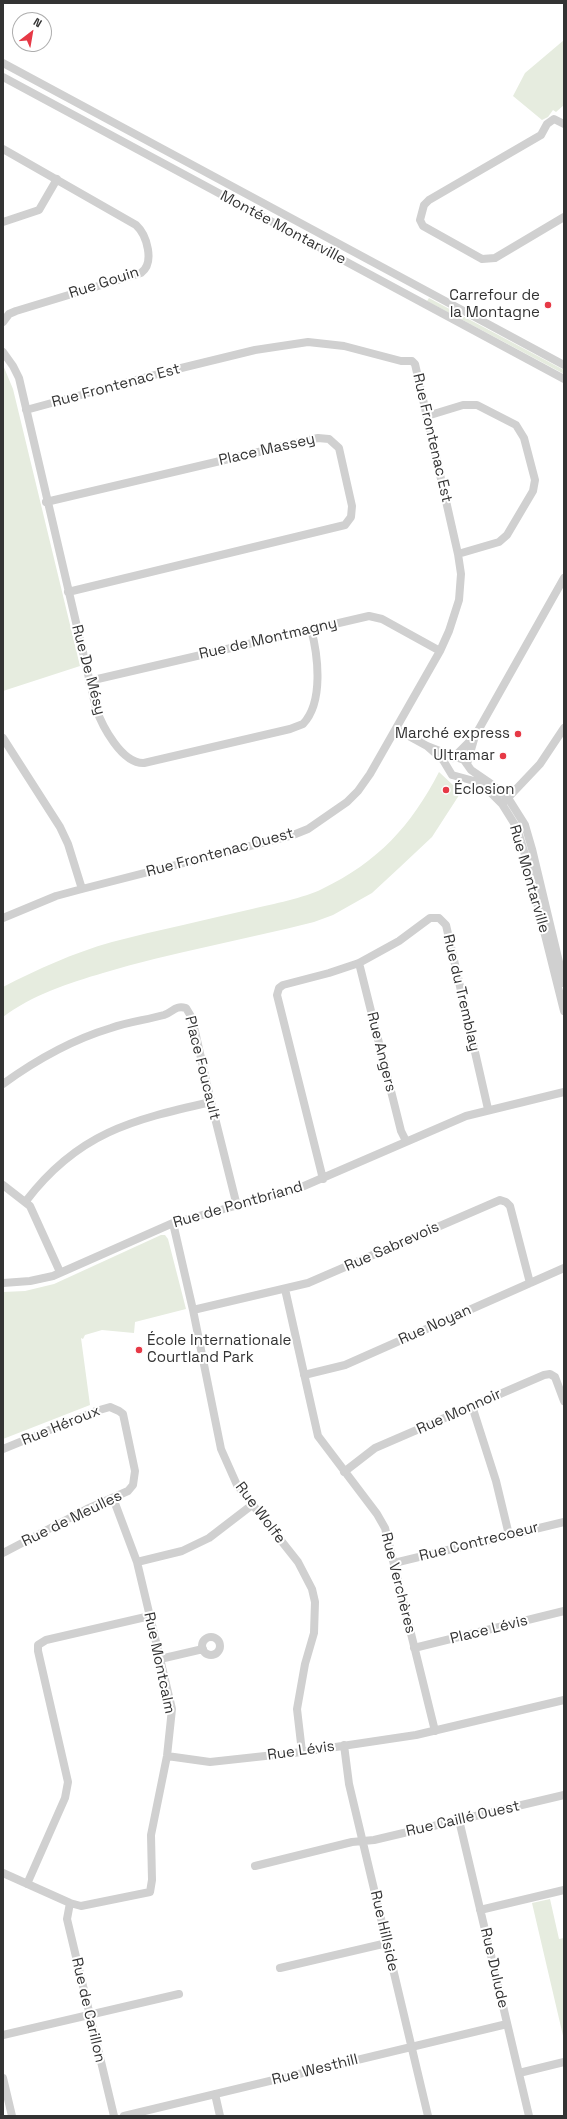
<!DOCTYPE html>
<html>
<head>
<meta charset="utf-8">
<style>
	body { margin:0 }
	#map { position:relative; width:567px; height:2119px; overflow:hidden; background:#fff; font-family:"Space Grotesk",sans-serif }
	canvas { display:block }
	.frame { position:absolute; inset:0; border:4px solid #333; pointer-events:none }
	.north { position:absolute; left:12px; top:12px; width:40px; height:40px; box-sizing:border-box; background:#fff; border:1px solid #adadad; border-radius:50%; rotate:31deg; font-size:11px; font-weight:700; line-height:16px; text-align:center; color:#333 }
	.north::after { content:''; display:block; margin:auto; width:14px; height:18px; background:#e63946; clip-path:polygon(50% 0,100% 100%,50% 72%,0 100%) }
</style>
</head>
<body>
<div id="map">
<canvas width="567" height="2119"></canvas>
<div class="frame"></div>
<div class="north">N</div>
</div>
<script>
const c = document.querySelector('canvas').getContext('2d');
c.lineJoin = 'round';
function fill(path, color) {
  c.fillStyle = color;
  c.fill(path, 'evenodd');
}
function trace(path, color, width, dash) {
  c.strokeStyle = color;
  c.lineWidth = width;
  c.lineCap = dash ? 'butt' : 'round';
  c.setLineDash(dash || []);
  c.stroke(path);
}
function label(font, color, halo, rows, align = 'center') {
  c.font = font + ' "Space Grotesk",sans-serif';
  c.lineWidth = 4;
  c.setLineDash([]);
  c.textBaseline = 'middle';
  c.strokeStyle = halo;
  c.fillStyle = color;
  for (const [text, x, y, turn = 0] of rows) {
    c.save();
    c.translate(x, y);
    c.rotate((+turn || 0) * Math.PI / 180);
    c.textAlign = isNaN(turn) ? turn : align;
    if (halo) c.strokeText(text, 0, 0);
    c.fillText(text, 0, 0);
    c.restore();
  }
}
fill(new Path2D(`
	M564 40V105L556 112 553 110 548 117 542 120 513 96 525 73Z
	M429 298 564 370V374L427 301Z
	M3 365 13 389 80 666 3 691Z
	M439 772 453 785 465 786 432 837 399 868 372 893 333 915 314 922C244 940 172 952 103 973 69 983 32 995 3 1017V987C38 969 73 953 112 942 158 930 206 920 252 909 273 904 304 898 322 889 378 862 411 826 439 772Z
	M161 1235H165L168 1239 186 1309 135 1322 134 1333 102 1330 85 1335 83 1339 81 1338 90 1405 3 1439V1292L25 1291 54 1284Z
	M550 1899 559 1939 564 1938V2040L532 1903Z`), '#e6ecdf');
trace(new Path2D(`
	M3 63 564 365
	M3 77 564 379
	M564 124 554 119 547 124 541 135 429 200 424 205 420 220 423 226 482 259 495 258 564 217
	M3 149 136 225C147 235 155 263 141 273L16 311 9 314 3 322
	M3 222 39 210 57 179
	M3 352 13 366 19 378 96 708C102 726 122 764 144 763L290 729 303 724C324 702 318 655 311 629
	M427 416 463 405H477L516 425 524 438 535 480 533 491 507 535 499 542 458 554
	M46 502 318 438 329 439 339 448 352 506 351 517 345 525 68 592
	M89 681 369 616 382 619 440 651
	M396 729 427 746 455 757
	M3 738 60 827 68 844 82 889
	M427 746 443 760 452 775 474 781 487 789 502 804 517 828 524 851 564 1011
	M456 757 464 760 471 770 490 783 508 798 525 825 532 849 564 983
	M453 758 473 738
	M467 764 475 736 564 578
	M504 802 540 764 564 728
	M3 918 56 896 82 889 293 835 308 829 347 802 358 791 370 774 440 651 449 631 459 600 461 574 458 554 415 364 412 361H401L344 346 308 342 255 350 169 371 26 410
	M359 963 401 1131 406 1141
	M3 1084C36 1060 71 1040 111 1028 128 1022 146 1020 164 1015 173 1012 175 1005 186 1008L192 1018 211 1102 237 1206
	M323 1179 277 995 279 988 283 985 329 973 359 963 399 941 430 918H439L446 925 488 1109
	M3 1185 30 1206 60 1272
	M26 1201C78 1133 131 1120 211 1102
	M173 1223 193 1310 221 1449 237 1485 298 1562 312 1589 315 1602 314 1633 305 1664 297 1709 302 1752
	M3 1283 30 1281 53 1276 173 1223 297 1189 466 1116 564 1092
	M285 1289 318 1436 377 1514 385 1528 435 1731
	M193 1310 308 1283 500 1200 506 1202 510 1206 530 1283
	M304 1375 345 1365 564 1268
	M472 1406 496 1481 509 1535
	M3 1449 96 1411 110 1407 119 1411 123 1414 135 1471 133 1485 128 1491 87 1509 3 1553
	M344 1472 375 1448 544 1375 550 1374 555 1377 564 1401
	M137 1562 182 1551 209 1538 252 1505
	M394 1563 564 1522
	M202 1646a9 9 0 1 1 18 0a9 9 0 1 1-18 0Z
	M414 1648 564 1611
	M160 1659 203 1649
	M344 1745 349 1784 428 2116
	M167 1756 210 1762 302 1752 416 1735 564 1700
	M459 1820 529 2116
	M255 1866 352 1842 374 1840 564 1795
	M3 1873 70 1903 81 1906 150 1892 152 1880 151 1835 167 1756 172 1709 137 1562 113 1498
	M27 1884 65 1798 68 1782 38 1651V1645L46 1640 150 1616
	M70 1903 67 1919 114 2116
	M480 1910 564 1890
	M280 1968 387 1943
	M3 2035 179 1994
	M519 2073 564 2062
	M3 2078 12 2116
	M215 2094 220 2116
	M124 2116 507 2024`), '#d0d0d0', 8);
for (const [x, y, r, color] of [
	[548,305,4,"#e63946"],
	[518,734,4,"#e63946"],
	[503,756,4,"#e63946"],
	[446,790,4,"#e63946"],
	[139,1350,4,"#e63946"]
]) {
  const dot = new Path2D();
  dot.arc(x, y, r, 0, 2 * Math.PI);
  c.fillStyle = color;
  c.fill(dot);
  trace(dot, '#fff', 1.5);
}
label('15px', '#333', '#fff', [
	["Montée Montarville",283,228,28],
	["Rue Gouin",104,283,-18],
	["Rue Frontenac Est",116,386,-15],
	["Rue Frontenac Est",432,438,77],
	["Place Massey",267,450,-13],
	["Rue de Montmagny",268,639,-13],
	["Rue De Mésy",88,670,75],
	["Rue Frontenac Ouest",220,853,-15],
	["Rue Montarville",529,879,74],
	["Rue du Tremblay",461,993,77],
	["Rue Angers",381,1052,76],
	["Place Foucault",202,1068,76],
	["Rue de Pontbriand",238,1205,-16],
	["Rue Sabrevois",392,1247,-24],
	["Rue Noyan",435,1325,-24],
	["Rue Monnoir",459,1412,-24],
	["Rue Héroux",61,1426,-22],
	["Rue Wolfe",260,1513,53],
	["Rue de Meulles",72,1519,-26],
	["Rue Contrecoeur",479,1542,-14],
	["Rue Verchères",398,1583,76],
	["Place Lévis",489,1630,-14],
	["Rue Montcalm",159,1663,78],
	["Rue Lévis",301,1751,-8],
	["Rue Caillé Ouest",463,1819,-13],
	["Rue Hillside",384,1931,77],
	["Rue Dulude",494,1968,77],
	["Rue de Carillon",88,2010,77],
	["Rue Westhill",315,2070,-14]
]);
label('15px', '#333', '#fff', [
	["Carrefour de",540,296],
	["la Montagne",540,313],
	["Marché express",510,734],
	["Ultramar",495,756],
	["Éclosion",454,790,"left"],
	["École Internationale",147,1341,"left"],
	["Courtland Park",147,1358,"left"]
], 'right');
</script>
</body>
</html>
